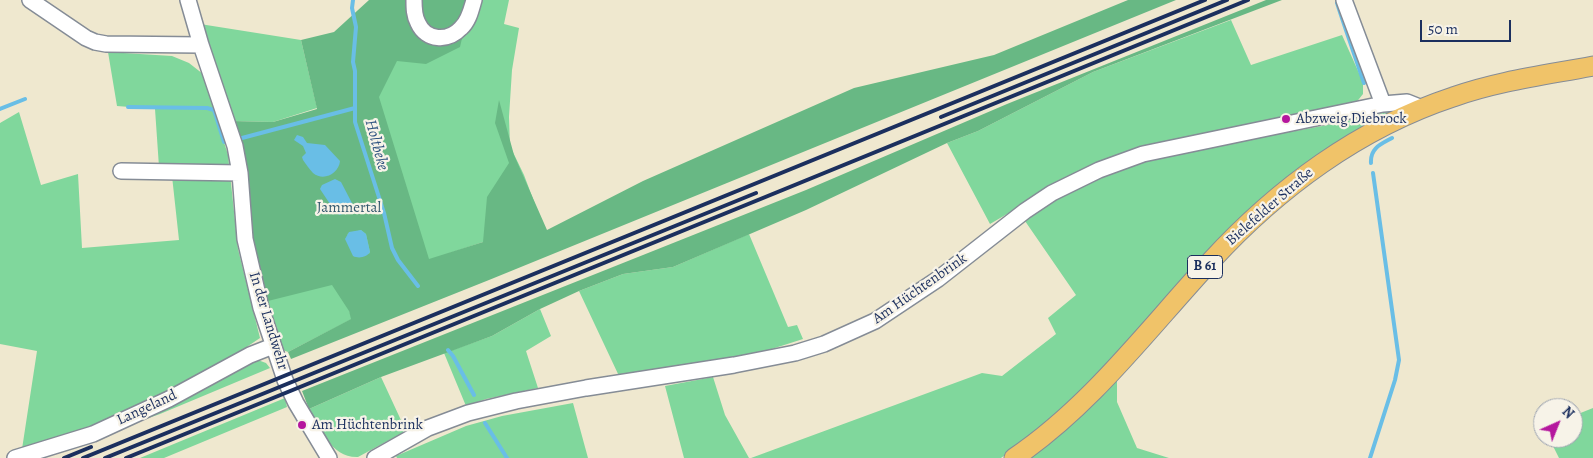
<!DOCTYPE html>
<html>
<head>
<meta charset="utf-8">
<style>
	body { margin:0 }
	#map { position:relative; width:1593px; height:458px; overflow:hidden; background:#efe8cf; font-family:Alegreya,serif }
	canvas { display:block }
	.north { position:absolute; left:1533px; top:398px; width:50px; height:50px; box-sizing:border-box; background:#f7f3e8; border:1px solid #9fa5b1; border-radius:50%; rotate:44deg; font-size:14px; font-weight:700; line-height:20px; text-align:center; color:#1b2f5e }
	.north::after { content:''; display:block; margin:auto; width:18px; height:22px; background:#b5179e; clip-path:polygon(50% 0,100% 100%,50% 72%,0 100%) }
	.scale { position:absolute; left:1420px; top:20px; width:91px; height:22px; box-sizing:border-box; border:2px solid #1b2f5e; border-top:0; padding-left:6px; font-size:15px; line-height:18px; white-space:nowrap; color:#1b2f5e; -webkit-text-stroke:4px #f7f3e8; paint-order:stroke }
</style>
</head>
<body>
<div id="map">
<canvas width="1593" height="458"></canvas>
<div class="north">N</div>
<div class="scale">50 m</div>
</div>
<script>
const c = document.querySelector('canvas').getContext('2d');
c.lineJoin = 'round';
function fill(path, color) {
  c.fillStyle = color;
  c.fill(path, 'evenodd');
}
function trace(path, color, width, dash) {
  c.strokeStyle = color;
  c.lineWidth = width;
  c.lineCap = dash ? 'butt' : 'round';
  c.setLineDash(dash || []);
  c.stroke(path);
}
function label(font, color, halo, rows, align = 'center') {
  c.font = font + ' Alegreya,serif';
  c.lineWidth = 4.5;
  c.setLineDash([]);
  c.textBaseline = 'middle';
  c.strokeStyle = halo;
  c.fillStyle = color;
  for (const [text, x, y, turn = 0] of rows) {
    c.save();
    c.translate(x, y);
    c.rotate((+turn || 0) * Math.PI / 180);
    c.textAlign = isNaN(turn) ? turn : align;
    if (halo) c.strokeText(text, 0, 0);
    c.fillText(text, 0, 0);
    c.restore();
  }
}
fill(new Path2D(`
	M480 0H509L504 24 519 28 512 70 509 117 510 146 524 175 549 241 483 242 450 253 349 310 352 319 288 352 278 348 264 302 325 119 353 23Z
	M1231 20 1251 65 1342 35 1363 82V94L1355 104 1317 113 1129 150 1053 187 990 224 947 143 978 131 1093 72Z
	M200 24 301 40 317 108 273 122 232 121Z
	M108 52 172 56 189 63 203 74 228 155 238 249 260 338 208 373 90 431 22 449 37 351 0 344V123L19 112 41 185 78 174 82 248 179 240 172 176 159 167 155 109 117 106Z
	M1390 111 1392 116 1328 149 1102 372 1037 431 1001 458H751L982 373 1002 376 1056 334 1048 318 1076 295 1025 221C1047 206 1069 189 1093 179 1188 141 1292 137 1390 111Z
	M749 234 788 327 797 325 803 339 731 362 619 376 579 291 623 274 673 267Z
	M540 309 551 336 526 351 538 388 486 399 466 406 444 353 492 336Z
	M255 359 266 363 270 368 160 414 109 432Z
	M381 377 406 431 358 457C331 458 321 429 309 409Z
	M713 377 725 415 749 458H684L665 386Z
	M1117 380V402L1137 448 1169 458H1030L1080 417Z
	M285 398 287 407 164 458H140Z
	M573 403 588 458H397L396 456 466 426 502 416Z
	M1593 408V458H1559L1549 438H1573V416Z`), '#80d79c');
fill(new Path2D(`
	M369 0H471L460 47 426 64 397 61 379 97 429 259 483 242 487 197 509 163 495 123 499 100 514 155 547 230 643 181 854 88 994 55 1128 0H1176L489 280 291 359 288 352 351 319 349 311 332 285 264 302 232 121 273 122 317 109 301 40 334 32ZM361 230 366 234 370 252 369 254 347 234Z
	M1266 0H1282L1093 72 978 131 947 143 806 210 673 267 623 274 579 291 540 309 492 336 381 377 309 409 302 391 806 190 1007 104Z`), '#68b884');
fill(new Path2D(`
	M297 135 303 137 307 143 325 145 340 161C339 173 324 182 313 173 309 169 306 164 303 160L302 157 306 153 303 146 294 140Z
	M335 179 341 182 353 205 352 209 340 215 336 213 320 189 322 185Z
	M361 230 366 234 370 252C367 257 359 259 353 256L345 239 349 232Z`), '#69bee6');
trace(new Path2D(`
	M353 0 352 8 356 27 353 62 355 71V122L384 213 392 248 398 260 418 286
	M1337 3C1346 31 1355 56 1364 83
	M128 107 207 108 214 110 224 142
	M0 109 25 99
	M242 138 355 108
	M1371 163C1370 148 1381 144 1392 138
	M448 350 453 356 474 395
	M485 423 507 458
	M1370 458 1395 380 1399 360 1373 173`), '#69bee6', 4);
const minor = new Path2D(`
	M30 0 86 38 95 42 106 44 201 45
	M188 0 201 45 235 146 240 173 245 239 261 308 285 380 296 403 329 458
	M414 0C414 8 414 16 418 23 426 41 448 42 461 28 469 21 471 10 474 0
	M1344 0 1383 104
	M121 171 240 173
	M15 458 93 434 169 399 250 355 273 346
	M375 458 428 428 468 413 516 401 586 388 734 365 795 353 824 344 875 321 938 279 1025 211 1052 193 1099 170 1143 154 1383 104 1407 102 1422 108`);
const major = new Path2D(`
	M1014 458C1091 406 1148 329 1211 261 1277 189 1359 128 1453 97 1498 81 1546 75 1593 66`);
trace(minor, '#858c96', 18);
trace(major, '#858c96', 21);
trace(minor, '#fff', 15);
trace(major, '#f0c369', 19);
trace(new Path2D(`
	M941 117 1227 0
	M64 458 91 447
	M83 458 1205 0
	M105 458 756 193
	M126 458 1248 0`), '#1b2f5e', 4);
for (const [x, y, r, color] of [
	[1286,119,5,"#b5179e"],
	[302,425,5,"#b5179e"]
]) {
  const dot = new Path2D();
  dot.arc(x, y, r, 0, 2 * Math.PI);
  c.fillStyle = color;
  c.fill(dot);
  trace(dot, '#f7f3e8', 2);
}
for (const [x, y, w] of [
	[1205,267,35]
]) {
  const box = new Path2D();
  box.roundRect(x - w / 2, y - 11.5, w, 23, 4);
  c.fillStyle = '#f7f3e8';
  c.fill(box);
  trace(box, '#1b2f5e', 1);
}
label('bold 14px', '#1b2f5e', null, [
	["B 61",1205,267]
]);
label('15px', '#1b2f5e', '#f7f3e8', [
	["Abzweig Diebrock",1296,119],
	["Am Hüchtenbrink",312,425]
], 'left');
label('15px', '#1b2f5e', '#f7f3e8', [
	["Bielefelder Straße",1270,207,-41],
	["Am Hüchtenbrink",920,289,-35],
	["In der Landwehr",268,321,73],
	["Langeland",147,408,-25]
]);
label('15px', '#34596e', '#f7f3e8', [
	["Jammertal",349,208]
]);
label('italic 16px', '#2e5380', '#f7f3e8', [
	["Holtbeke",376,145,75]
]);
</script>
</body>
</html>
